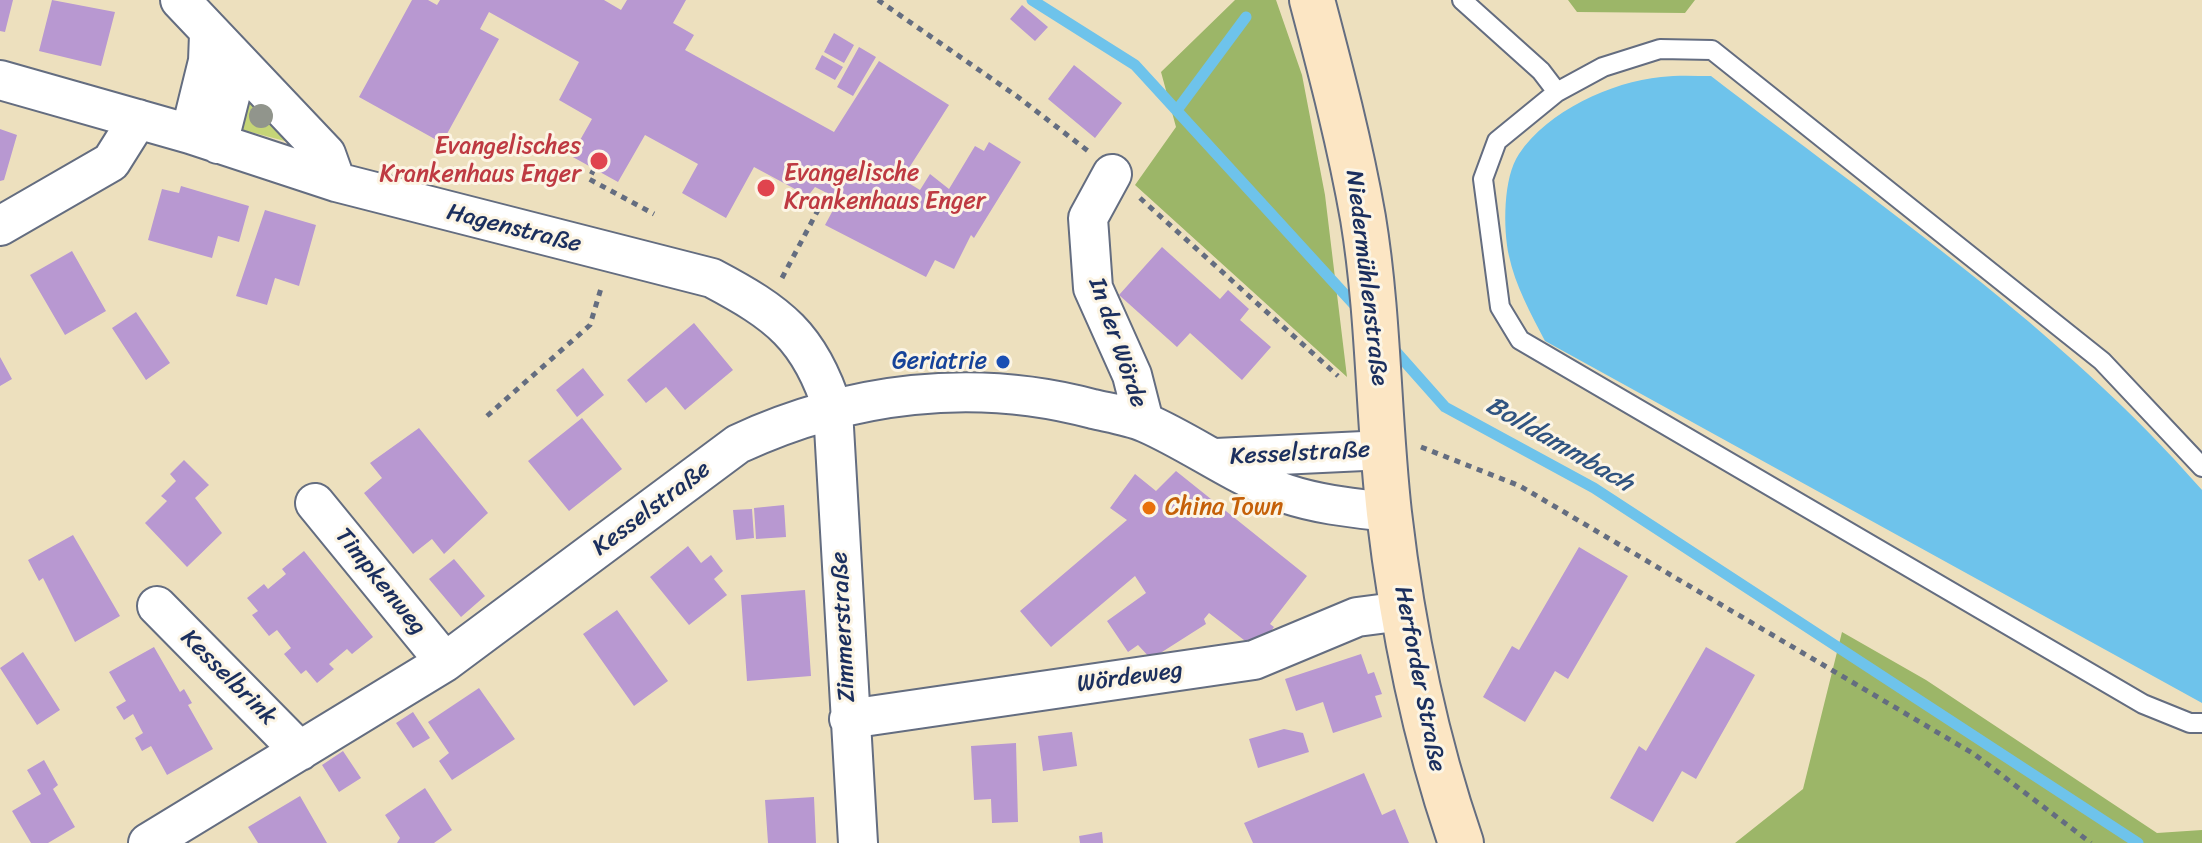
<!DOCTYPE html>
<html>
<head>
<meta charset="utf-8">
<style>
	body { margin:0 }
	canvas { display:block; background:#ede0be }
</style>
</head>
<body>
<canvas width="2202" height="843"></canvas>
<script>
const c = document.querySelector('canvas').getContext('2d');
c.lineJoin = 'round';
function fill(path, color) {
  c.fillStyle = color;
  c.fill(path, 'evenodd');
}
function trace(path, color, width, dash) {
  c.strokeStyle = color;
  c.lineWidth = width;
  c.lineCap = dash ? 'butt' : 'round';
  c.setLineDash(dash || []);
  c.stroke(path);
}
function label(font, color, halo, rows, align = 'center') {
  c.font = font + ' Sriracha,sans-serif';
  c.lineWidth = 6;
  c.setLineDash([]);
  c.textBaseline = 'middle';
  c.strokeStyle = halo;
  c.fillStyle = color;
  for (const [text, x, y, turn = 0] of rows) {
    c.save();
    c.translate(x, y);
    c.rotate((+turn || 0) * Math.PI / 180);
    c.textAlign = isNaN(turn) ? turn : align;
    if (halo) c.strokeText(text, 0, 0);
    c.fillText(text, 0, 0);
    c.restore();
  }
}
fill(new Path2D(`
	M248 86 300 145 243 130 240 122Z`), '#c5d577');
fill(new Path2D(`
	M1235 0H1276L1302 75 1325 195 1347 377 1135 185 1176 127 1161 72Z
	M1568 0H1695L1685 13 1577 12Z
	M1842 632 1926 680 2157 833 2202 830V843H1735L1803 789Z`), '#9cb668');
fill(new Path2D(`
	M1711 76C1880 206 2061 328 2202 490V703L1545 341C1531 314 1515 285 1509 256 1503 229 1503 177 1519 154 1548 111 1611 82 1661 77 1677 75 1695 76 1711 76Z`), '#6ec3eb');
trace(new Path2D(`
	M1032 0 1135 65 1360 311
	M1177 110 1246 17
	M1390 345 1445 407 1594 488 2138 843`), '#6ec3eb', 11);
fill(new Path2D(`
	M0 0H13L5 32 0 31Z
	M52 0 115 12 101 66 39 51Z
	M412 0H428L437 5 440 0H604L621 10 627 0H686L673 23 694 35 685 50 834 132 879 61 949 105 902 179 920 190 930 174 949 189 975 146 984 151 989 142 1021 162 974 238 971 235 954 269 935 260 926 277 825 225 839 199 815 187 808 196 754 167 726 218 682 193 698 164 645 135 618 182 571 156 592 119 559 100 579 62 489 12 480 29 499 39 442 143 359 97Z
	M1022 5 1048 27 1035 41 1010 19Z
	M834 33 854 45 844 63 824 52Z
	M859 47 876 57 853 96 837 87Z
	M822 55 843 67 835 80 815 69Z
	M1074 65 1122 103 1095 138 1048 99Z
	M0 129 17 135 4 180 0 181Z
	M181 186 249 206 239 242 218 236 212 258 148 240 162 189 179 193Z
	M265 210 316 225 299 286 275 278 267 305 236 296Z
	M1162 247 1220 299 1228 290 1249 309 1240 320 1271 347 1242 380 1190 333 1177 347 1119 295Z
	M72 251 106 311 65 335 30 275Z
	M136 312 170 363 146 380 112 328Z
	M694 323 733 370 685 410 666 387 646 403 627 380Z
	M0 357 12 379 0 386Z
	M583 368 604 395 577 417 556 390Z
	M582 418 622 469 569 511 528 461Z
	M419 428 488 513 444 554 432 539 413 554 364 493 382 478 370 463Z
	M184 460 209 485 195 498 222 533 187 567 145 523 167 501 161 496 176 481 170 474Z
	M1176 471 1307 576 1270 624 1274 627 1263 642 1253 647 1209 613 1204 619 1206 624 1151 659 1138 645 1128 652 1107 621 1146 593 1135 576 1051 647 1020 611 1127 520 1110 508 1135 474 1156 491Z
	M784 505 786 537 756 539 754 508Z
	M752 509 754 538 736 540 733 510Z
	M73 535 120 616 75 642 43 578 39 581 28 560Z
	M688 546 701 563 711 555 723 571 714 579 727 595 689 625 650 577Z
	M1579 547 1628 576 1568 679 1555 671 1525 722 1483 697 1512 646 1519 650Z
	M304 551 373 637 352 654 347 649 329 664 334 669 317 683 306 670 301 674 284 654 291 648 277 630 269 636 252 615 258 611 247 598 264 584 268 589 286 574 282 569Z
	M454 559 485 596 461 617 429 579Z
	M805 590 811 676 747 681 741 595Z
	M617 610 668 681 634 706 583 634Z
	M154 647 180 692 184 689 192 703 188 705 213 749 167 775 151 746 142 751 135 738 143 733 133 714 124 720 116 707 126 701 109 672Z
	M1706 647 1755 675 1696 779 1682 771 1653 822 1610 798 1639 746 1646 751Z
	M23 652 60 710 37 725 0 668Z
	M1361 654 1368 674 1374 672 1382 694 1375 696 1382 717 1333 733 1323 702 1296 711 1285 679Z
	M479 688 515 739 452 780 439 761 449 753 428 722Z
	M413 712 430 738 413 748 396 723Z
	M1284 729 1303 733 1309 752 1258 768 1249 739Z
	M1072 732 1077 766 1043 771 1038 736Z
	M1016 743 1018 822 992 823 991 799 974 800 971 746Z
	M343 751 361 778 339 792 322 765Z
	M44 760 58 785 53 789 75 827 48 843H31L12 811 41 794 27 770Z
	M1364 773 1382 815 1395 809 1409 843H1253L1244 823Z
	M425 788 452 830 434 843H397L400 838 385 815Z
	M300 796 327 843H258L248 827Z
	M814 797 816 843H768L765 800Z
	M1102 832 1103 843H1080L1079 836Z`), '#b898d1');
const service = new Path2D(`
	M1462 0 1541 71 1557 92
	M2202 467 2102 361 1712 50 1660 49 1603 67 1557 92 1497 141 1483 179 1500 307 1520 340 2143 704 2190 723H2202`);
const minor = new Path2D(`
	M180 0 326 154 336 182
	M0 80 190 134 336 182 712 278C778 313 810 336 833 410L858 843
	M190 134 208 61 209 34
	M218 144 233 85 228 53
	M1112 174 1088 218 1093 288 1132 375 1144 422
	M0 226 111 162 138 119
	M1216 458 1385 450
	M315 503 445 662
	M157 606 300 751
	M849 719 1254 660 1357 617 1403 611
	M148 843 445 662 738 444C850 392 974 377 1093 409 1110 413 1130 416 1146 423 1194 444 1238 478 1287 494 1320 505 1355 508 1389 512`);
const secondary = new Path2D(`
	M1312 0C1331 72 1350 144 1363 218 1379 315 1378 415 1389 513 1402 625 1424 736 1461 843`);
trace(service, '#646d80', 22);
trace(minor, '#646d80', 42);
trace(secondary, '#646d80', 48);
trace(new Path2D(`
	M878 0 1018 97 1088 151
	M594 169 589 179 654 214
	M1140 198 1338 376
	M782 278 827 193
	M487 416 590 325 602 285
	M1421 447 1520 486 1974 754 2091 843`), '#646d80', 5, [6, 6]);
trace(service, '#fff', 18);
trace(minor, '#fff', 38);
trace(secondary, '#fce6c4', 44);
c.fillStyle = '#91958c';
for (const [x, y] of [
	[261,116]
]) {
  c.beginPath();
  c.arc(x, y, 12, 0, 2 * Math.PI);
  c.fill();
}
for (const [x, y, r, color] of [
	[599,161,10,"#e0444e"],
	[766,188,10,"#e0444e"],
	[1003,362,8,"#1a4fb4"],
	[1149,508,8,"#e8710a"]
]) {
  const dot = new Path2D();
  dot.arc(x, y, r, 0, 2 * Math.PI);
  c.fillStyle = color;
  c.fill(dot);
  trace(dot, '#fcf5e5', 3);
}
label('24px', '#be3a42', '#fcf5e5', [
	["Evangelisches",581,147],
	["Krankenhaus Enger",581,175],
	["Evangelische",784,174,"left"],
	["Krankenhaus Enger",784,202,"left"]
], 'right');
label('24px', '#1b2f5e', '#fcf5e5', [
	["Hagenstraße",514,229,14],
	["Niedermühlenstraße",1366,278,83],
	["In der Wörde",1117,343,71],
	["Kesselstraße",1300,454,-3],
	["Kesselstraße",652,509,-37],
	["Timpkenweg",380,582,51],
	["Zimmerstraße",844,627,-93],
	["Kesselbrink",228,678,45],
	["Wördeweg",1130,678,-8],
	["Herforder Straße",1419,679,79]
]);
label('24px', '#164399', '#fcf5e5', [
	["Geriatrie",987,362]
], 'right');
label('24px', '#c56008', '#fcf5e5', [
	["China Town",1165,508]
], 'left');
label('italic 26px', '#305481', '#fcf5e5', [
	["Bolldammbach",1559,445,30]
]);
</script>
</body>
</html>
